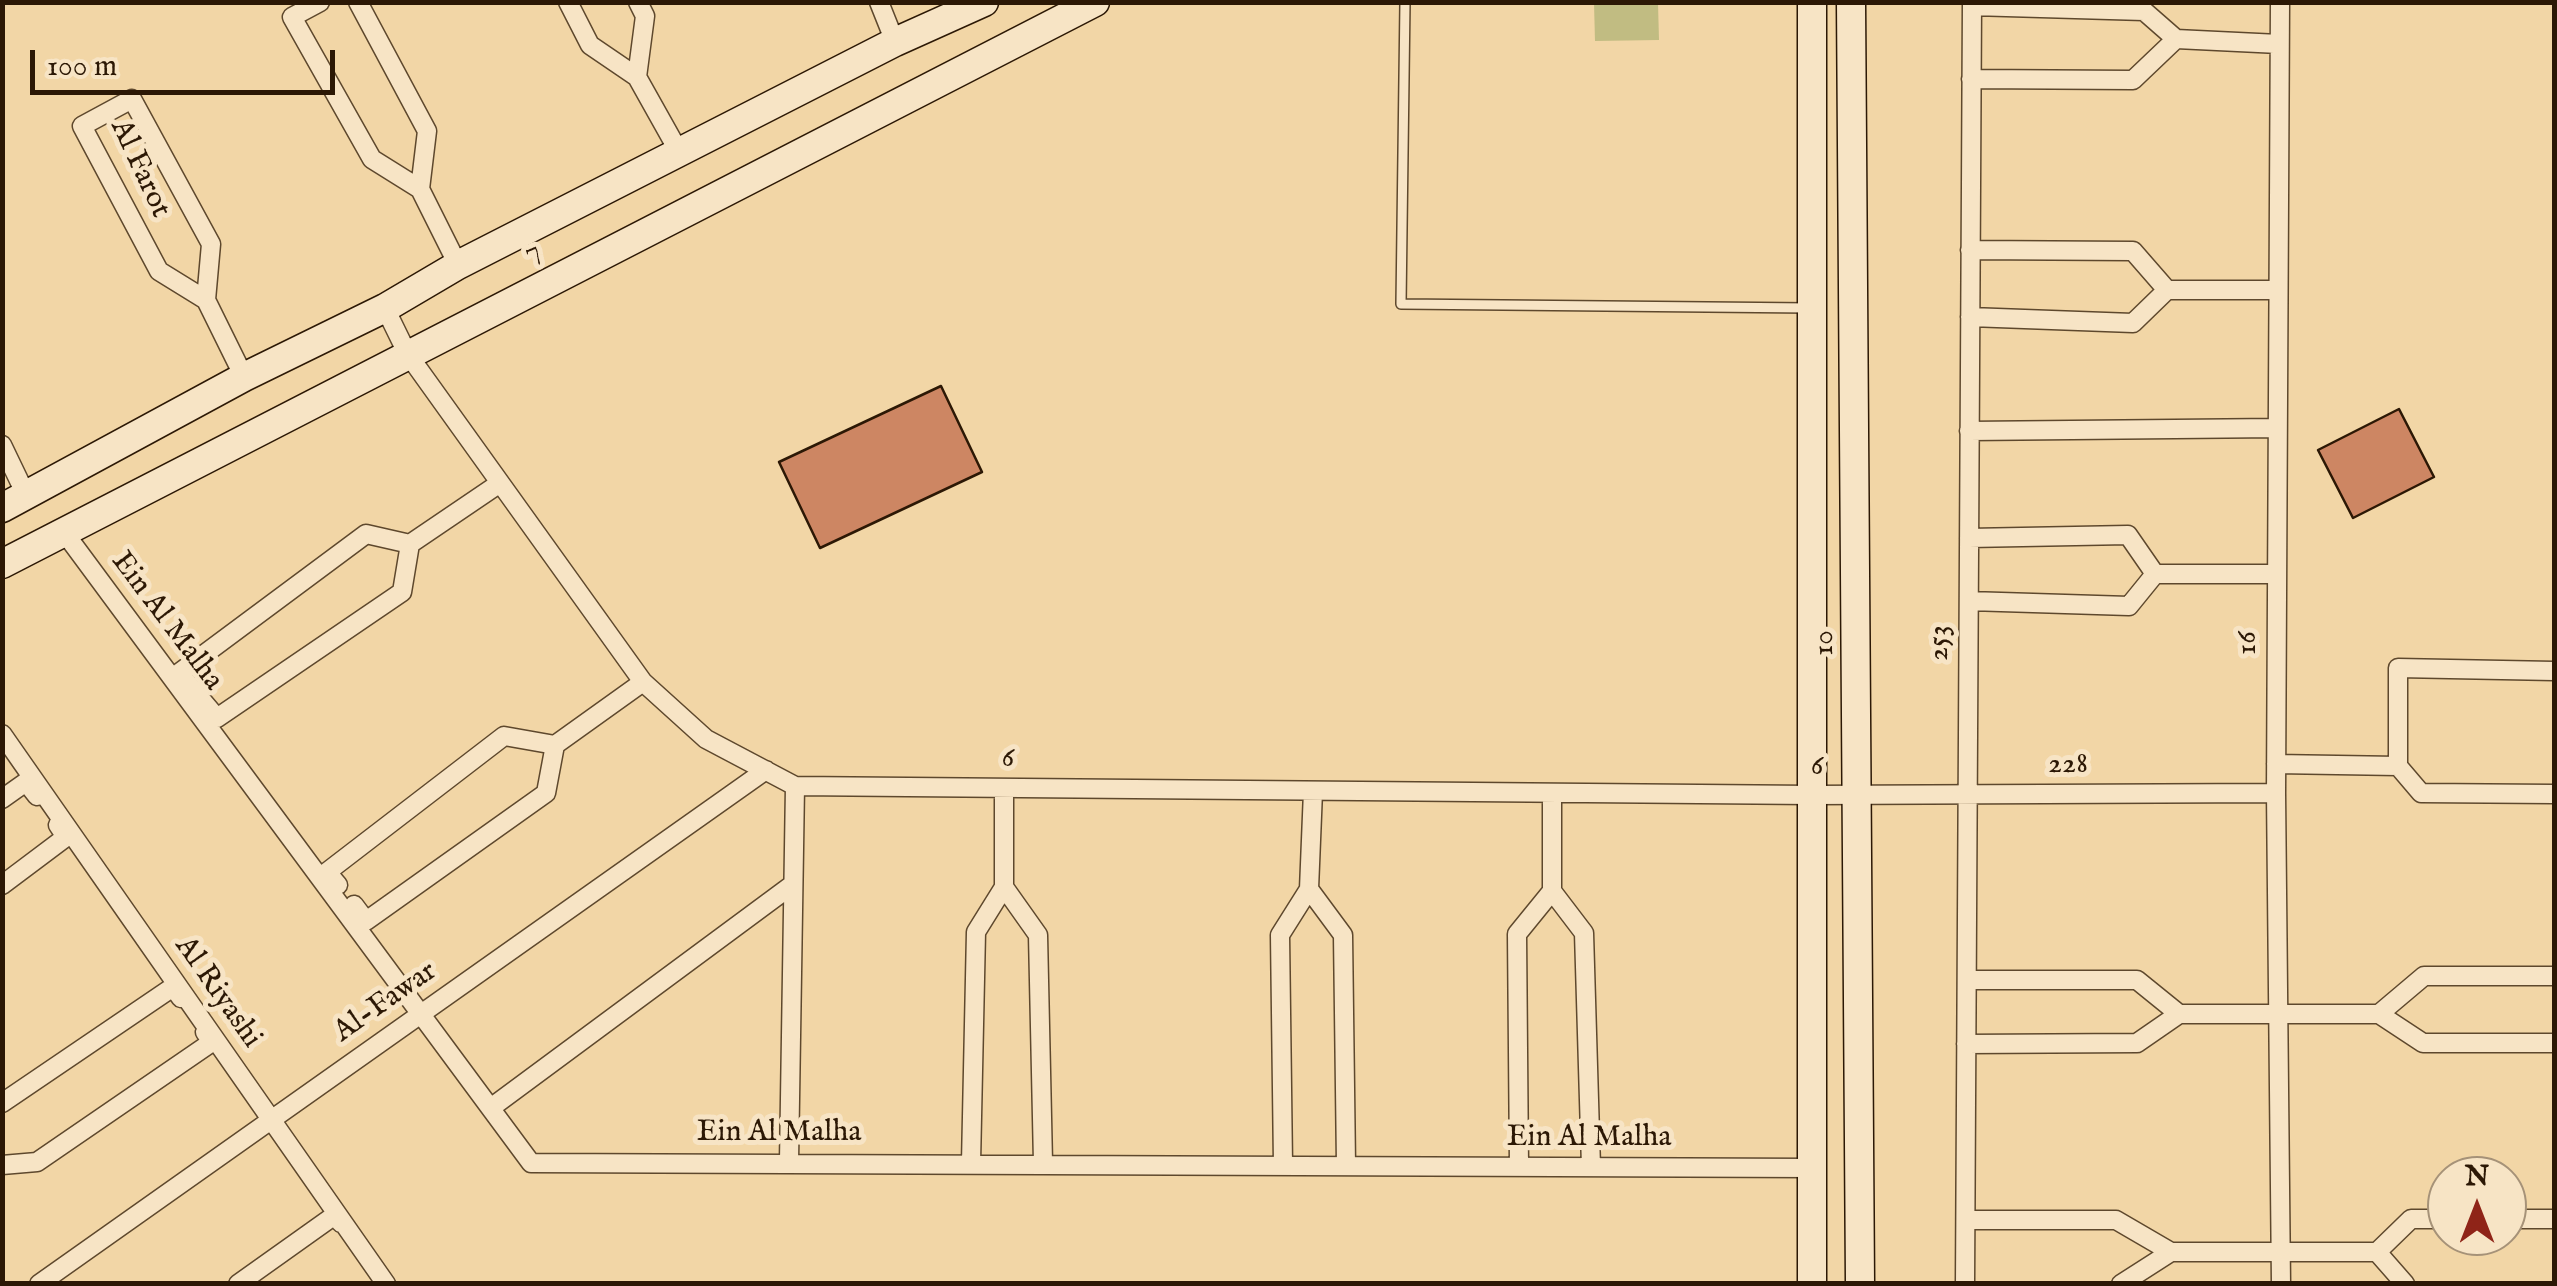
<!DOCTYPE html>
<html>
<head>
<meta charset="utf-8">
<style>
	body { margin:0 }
	#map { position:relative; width:2557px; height:1286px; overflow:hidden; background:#f2d6a6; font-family:"IM FELL English",serif }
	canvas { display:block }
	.frame { position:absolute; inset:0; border:5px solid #2c1805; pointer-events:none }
	.north { position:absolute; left:2427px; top:1156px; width:100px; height:100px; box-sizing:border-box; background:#f7e4c5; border:2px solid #a69278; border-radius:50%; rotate:0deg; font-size:28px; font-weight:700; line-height:40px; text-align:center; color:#2c1805 }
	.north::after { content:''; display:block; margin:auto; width:35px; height:45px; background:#8f2418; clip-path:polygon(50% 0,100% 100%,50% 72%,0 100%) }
	.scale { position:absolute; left:30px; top:50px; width:305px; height:45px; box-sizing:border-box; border:5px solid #2c1805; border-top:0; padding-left:12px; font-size:30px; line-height:35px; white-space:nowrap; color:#2c1805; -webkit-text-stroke:8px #f7e4c5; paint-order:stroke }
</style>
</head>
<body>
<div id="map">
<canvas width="2557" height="1286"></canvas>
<div class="frame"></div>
<div class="north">N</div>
<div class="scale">100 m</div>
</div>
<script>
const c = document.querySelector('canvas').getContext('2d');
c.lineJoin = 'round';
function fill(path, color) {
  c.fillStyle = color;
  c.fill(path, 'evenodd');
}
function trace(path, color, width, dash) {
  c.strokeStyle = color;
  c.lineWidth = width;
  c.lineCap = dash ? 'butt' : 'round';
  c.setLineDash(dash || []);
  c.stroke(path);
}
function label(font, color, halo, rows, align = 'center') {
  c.font = font + ' "IM FELL English",serif';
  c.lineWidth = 10;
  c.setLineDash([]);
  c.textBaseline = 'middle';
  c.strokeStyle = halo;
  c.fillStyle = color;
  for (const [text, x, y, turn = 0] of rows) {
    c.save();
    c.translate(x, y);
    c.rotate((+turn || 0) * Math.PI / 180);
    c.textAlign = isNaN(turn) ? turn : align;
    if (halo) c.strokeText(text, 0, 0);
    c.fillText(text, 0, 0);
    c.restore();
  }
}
fill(new Path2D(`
	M1594 3H1658L1659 40 1595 41Z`), '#c1bc82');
const building = new Path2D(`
	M941 386 982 472 820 548 779 462Z
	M2399 409 2434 477 2353 518 2318 450Z`);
fill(building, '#cd8663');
trace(building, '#2c1805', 2.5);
const lane = new Path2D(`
	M1405 2 1401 304 1809 308`);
const street = new Path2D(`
	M320 2 292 17 372 159 420 189 458 265
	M358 2 427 131 420 189
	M568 2 590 45 637 77 679 152
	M879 2 895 42
	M2280 2 2276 793 2281 1284
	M1972 6 2144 11 2176 39 2279 44
	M637 77 645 16 638 2
	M1971 79 2133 80 2176 39
	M1970 250 2133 251 2167 290H2278
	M206 300 159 271 82 126 132 99 211 244 206 300 244 377
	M385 308 407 353 643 682 706 739 795 786 1812 795 2276 793
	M1970 317 2133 323 2167 290
	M1969 431 2277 428
	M2 445 26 495
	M64 532 531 1163 1812 1168
	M1969 538 2128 535 2155 574H2276
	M410 544 402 592 217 718 179 673 366 534 410 544 500 483
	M1969 601 2129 606 2155 574
	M2554 671 2398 668V766L2421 793 2554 794
	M2 734 386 1284
	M2276 764 2398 766
	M1004 788V887
	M1552 793V891
	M2 799 26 782 37 796
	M2 885 66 837 58 825
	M338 885 327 872 504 736 555 745 643 682
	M1309 889 1313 791
	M354 905 366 921 546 793 555 745
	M1967 980H2137L2179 1014H2379L2423 1043H2554
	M2379 1014 2424 976H2554
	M1966 1044 2137 1043 2179 1014
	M2 1103 173 987 181 998
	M492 1107 792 885
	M789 1161 795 786
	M971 1163 976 932 1004 887 1038 935 1043 1163
	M2 1165 37 1162 212 1042 205 1032
	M1283 1165 1280 935 1309 889 1343 935 1346 1165
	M1519 1166 1517 934 1552 891 1584 933 1591 1167
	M2507 1219H2554
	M1966 1220H2116L2171 1252H2377L2411 1219H2447
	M2377 1252 2405 1284
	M39 1284 766 770
	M238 1284 335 1215 341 1223
	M1965 1284 1972 2
	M2121 1284 2171 1252`);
const secondary = new Path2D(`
	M1812 2V1284
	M1851 2 1860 1284
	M2 508 244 377 385 308 458 265 895 42 984 2
	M2 564 1095 2`);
trace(lane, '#5e482d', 12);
trace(street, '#5e482d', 21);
trace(secondary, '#2c1805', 31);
trace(lane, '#f7e4c5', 9);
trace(street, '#f7e4c5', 18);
trace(secondary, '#f7e4c5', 28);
label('30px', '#2c1805', '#f7e4c5', [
	["Al Farot",139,169,65],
	["7",533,253,-27],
	["Ein Al Malha",166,622,53],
	["10",1826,643,-91],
	["253",1941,643,-90],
	["16",2249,643,-90],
	["6",1008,760,1],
	["228",2068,766],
	["6",1817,768],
	["Al Riyashi",217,993,55],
	["Al-Fawar",386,1003,-35],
	["Ein Al Malha",779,1134],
	["Ein Al Malha",1589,1139]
]);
</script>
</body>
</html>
